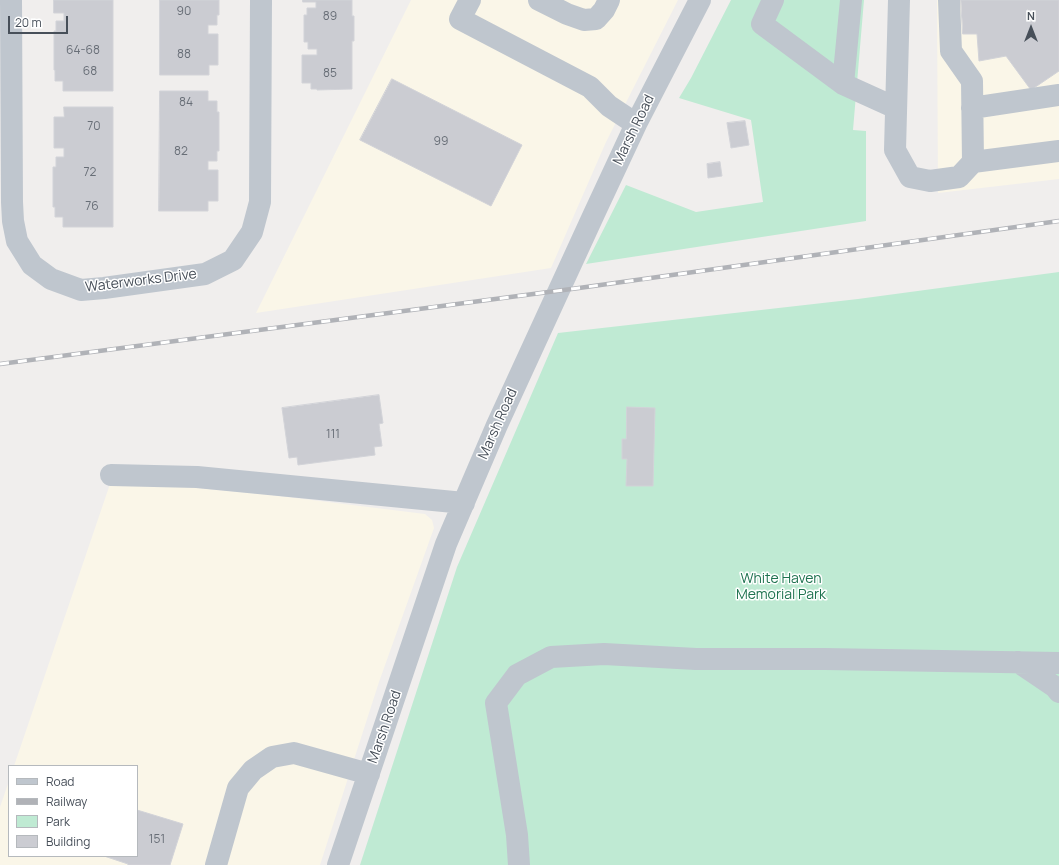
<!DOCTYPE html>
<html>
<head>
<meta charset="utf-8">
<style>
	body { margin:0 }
	#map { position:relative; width:1059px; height:865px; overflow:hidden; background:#f0eeed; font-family:Manrope,sans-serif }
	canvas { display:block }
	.legend { position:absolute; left:8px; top:765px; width:130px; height:92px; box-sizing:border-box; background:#fff; border:1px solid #b5b9bd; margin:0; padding:5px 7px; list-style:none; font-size:12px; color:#474f59 }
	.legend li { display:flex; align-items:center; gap:8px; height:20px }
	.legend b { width:20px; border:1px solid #b5b9bd }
	.north { position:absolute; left:1011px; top:8px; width:40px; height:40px; -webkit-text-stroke:3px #fff; paint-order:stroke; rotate:0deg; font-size:11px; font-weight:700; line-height:16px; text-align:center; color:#474f59 }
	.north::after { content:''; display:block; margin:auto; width:14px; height:18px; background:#474f59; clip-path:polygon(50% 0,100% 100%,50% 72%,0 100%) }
	.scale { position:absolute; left:8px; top:16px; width:60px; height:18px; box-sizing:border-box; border:2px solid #474f59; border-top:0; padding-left:5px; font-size:12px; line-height:14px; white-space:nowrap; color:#474f59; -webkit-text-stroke:3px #fff; paint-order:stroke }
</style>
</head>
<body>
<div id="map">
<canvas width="1059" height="865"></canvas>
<ul class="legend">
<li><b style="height:5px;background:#bfc6ce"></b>Road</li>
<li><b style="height:5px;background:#b0b2b7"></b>Railway</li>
<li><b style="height:11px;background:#bfead3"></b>Park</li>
<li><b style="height:11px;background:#cbccd2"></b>Building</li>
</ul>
<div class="north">N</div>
<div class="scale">20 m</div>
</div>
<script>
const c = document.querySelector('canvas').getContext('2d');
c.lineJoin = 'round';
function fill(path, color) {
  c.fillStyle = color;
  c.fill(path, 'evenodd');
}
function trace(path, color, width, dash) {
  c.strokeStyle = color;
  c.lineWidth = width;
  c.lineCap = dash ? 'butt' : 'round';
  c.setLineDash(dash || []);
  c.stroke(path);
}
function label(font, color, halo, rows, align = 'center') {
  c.font = font + ' Manrope,sans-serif';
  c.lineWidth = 3;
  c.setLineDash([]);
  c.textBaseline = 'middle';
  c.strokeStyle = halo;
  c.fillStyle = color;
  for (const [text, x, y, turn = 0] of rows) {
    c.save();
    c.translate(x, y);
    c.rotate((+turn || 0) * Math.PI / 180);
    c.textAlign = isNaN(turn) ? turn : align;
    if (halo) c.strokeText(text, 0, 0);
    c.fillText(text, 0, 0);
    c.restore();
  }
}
fill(new Path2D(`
	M411 0H678L606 142 551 268 256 313Z
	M937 0H1059V179L938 193Z
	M110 484 186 487 271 495 425 514 432 520 434 528 379 682 320 865H0V807L9 781V856H137V766H14Z`), '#faf6e8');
fill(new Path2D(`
	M731 0H864L853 130 866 131V221L586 264 626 185 696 212 763 202 751 120 679 98 691 78Z
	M1059 272V865H360L457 567 558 333 858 299Z`), '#bfead3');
const building = new Path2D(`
	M54 0H113V91H63V81H55V70H54V31H56V21H64V13H54Z
	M160 0H219V15H217V25H208V34H218V65H209V75H160Z
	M303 0H352V16H354V41H352V89L317 90V89H311V83H302V55H317V49H308V42H304V15H307V8H316V2H303Z
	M961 0H1059V71L1031 90 1006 56 979 61 977 34H963Z
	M392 79 522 145 491 206 360 140Z
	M160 91H208V101H217V112H219V151H217V161H208V170H218V201H208V211H159Z
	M64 107H113V227H63V217H55V207H53V167H56V157H64V148H54V117H64Z
	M745 121 749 145 731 148 727 123Z
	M720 162 722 176 708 178 707 164Z
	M379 395 383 423 379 424 382 446 374 447 375 455 298 465 297 457 289 458 282 408Z
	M627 407 655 408 653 486H626L627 459H622V439H626Z
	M137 810 183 824 170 865H128V864L104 856H137Z`);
fill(building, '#cbccd2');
trace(building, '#d2d3d8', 1);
trace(new Path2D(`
	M11 0 12 202 13 221 17 241 32 265 51 279 81 290 104 288 205 274 233 260 252 232 260 202 261 0
	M470 0 460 19 590 87 609 106 636 124
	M539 0 567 14 584 20 596 19 604 10 609 0
	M773 0 762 24 843 84 896 108
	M899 0 895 150 910 177 930 181 959 177 973 162
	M949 0 951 51 972 81 973 162 1059 151
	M843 84 851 0
	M972 108 1059 95
	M111 475 197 477 464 503
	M1018 662 1055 687 1059 692
	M216 865 238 788 253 770 272 757 294 753 369 774
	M338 865 446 544 497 425 594 214 636 124 700 0
	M519 865 517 835 496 703 517 675 551 657 604 654 696 659H825L1059 663`), '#bfc6ce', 22);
const rail = new Path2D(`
	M0 364 579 288 1059 221`);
trace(rail, '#b0b2b7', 4.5);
trace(rail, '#fff', 3, [9]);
label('12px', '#686e77', null, [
	["90",184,12],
	["89",330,17],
	["64-68",83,51],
	["88",184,55],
	["68",90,72],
	["85",330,74],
	["84",186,103],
	["70",94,127],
	["99",441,142],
	["82",181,152],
	["72",90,173],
	["76",92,207],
	["111",333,435],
	["151",157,840]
]);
label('14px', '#474f59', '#fff', [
	["Marsh Road",634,130,-64],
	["Waterworks Drive",141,281,-7],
	["Marsh Road",498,424,-66],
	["Marsh Road",385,727,-71]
]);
label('14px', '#1f7350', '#fff', [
	["White Haven",781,579],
	["Memorial Park",781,595]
]);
</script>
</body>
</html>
